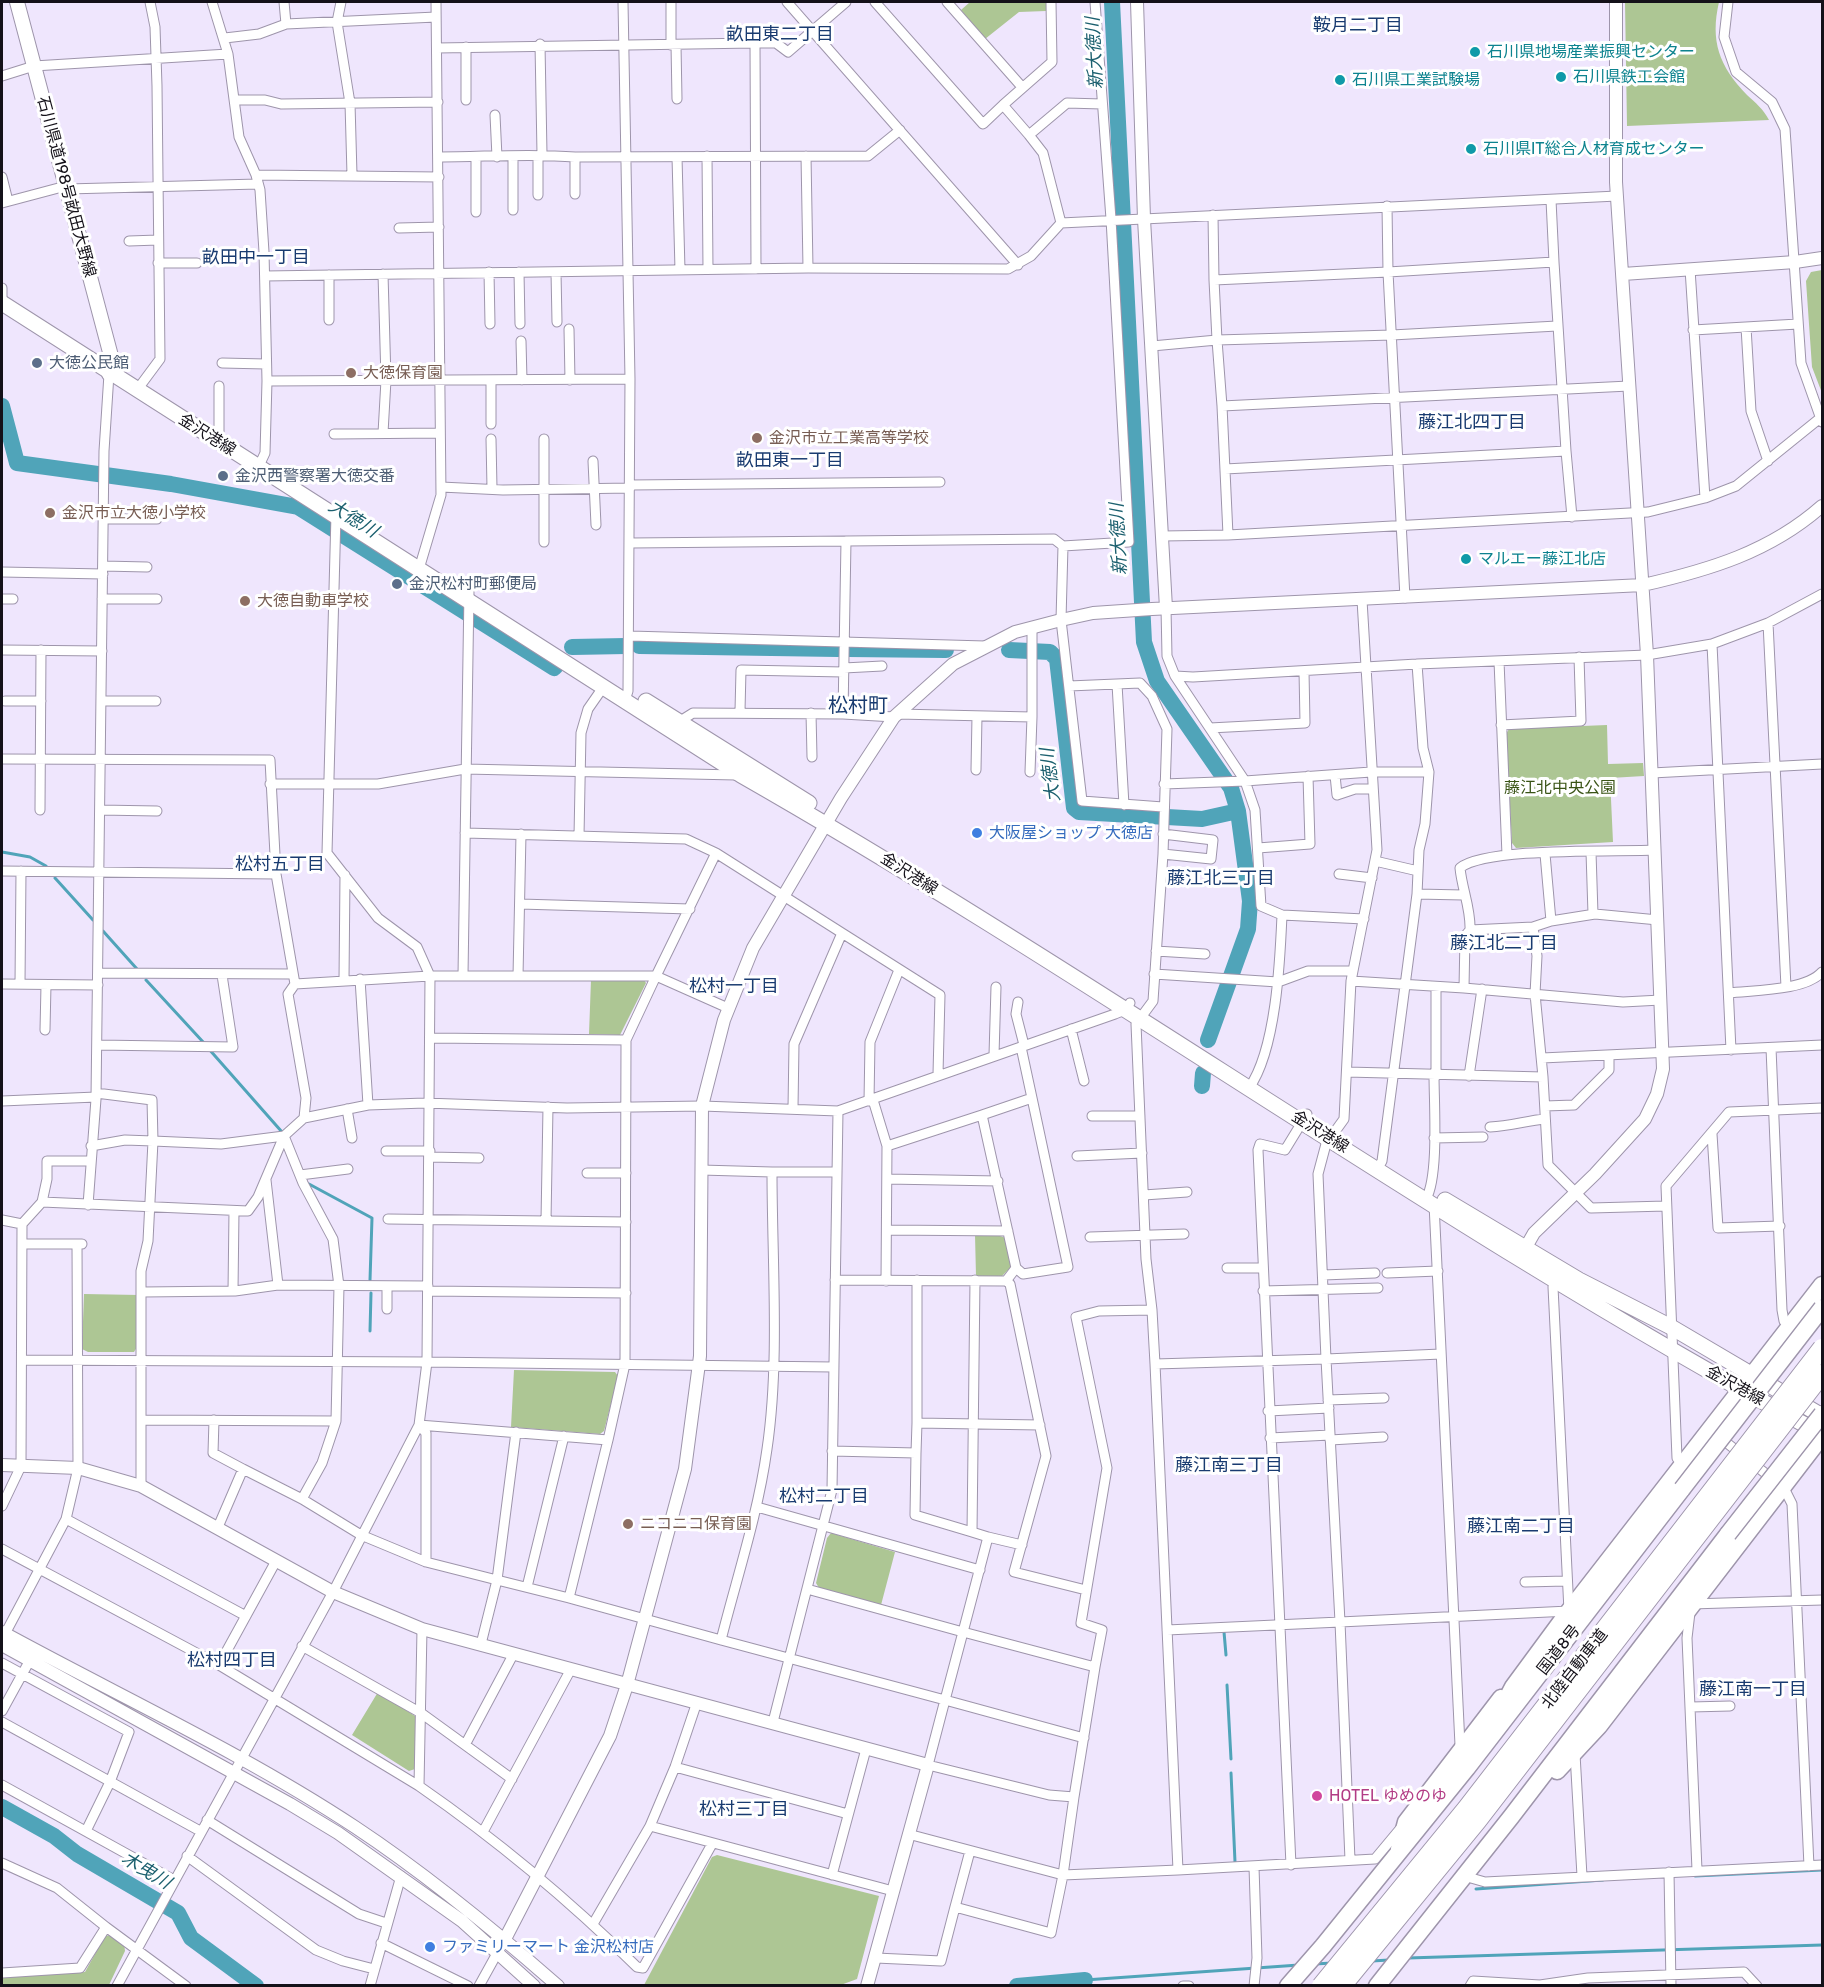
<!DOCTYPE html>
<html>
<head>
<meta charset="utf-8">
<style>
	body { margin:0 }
	#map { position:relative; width:1824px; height:1987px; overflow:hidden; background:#efe6fd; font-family:Rubik,sans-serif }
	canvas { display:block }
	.frame { position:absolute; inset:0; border:3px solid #141119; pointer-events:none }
</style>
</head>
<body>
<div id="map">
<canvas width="1824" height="1987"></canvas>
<div class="frame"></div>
</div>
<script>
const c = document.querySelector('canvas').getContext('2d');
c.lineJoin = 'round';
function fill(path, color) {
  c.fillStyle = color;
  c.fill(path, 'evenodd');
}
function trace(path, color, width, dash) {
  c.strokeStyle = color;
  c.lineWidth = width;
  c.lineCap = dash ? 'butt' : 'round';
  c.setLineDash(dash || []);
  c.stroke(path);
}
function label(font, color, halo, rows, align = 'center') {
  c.font = font + ' Rubik,"Noto Sans JP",sans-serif';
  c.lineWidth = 6;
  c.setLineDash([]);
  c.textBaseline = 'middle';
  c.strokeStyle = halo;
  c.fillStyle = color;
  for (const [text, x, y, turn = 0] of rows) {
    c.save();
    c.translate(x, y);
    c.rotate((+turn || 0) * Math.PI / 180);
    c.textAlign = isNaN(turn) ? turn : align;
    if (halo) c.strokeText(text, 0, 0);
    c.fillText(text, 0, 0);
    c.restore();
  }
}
fill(new Path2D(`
	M970 2H1046V11L1019 12 985 39 961 10Z
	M1625 2H1719C1710 41 1719 66 1747 95 1756 103 1763 109 1769 120L1627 126Z
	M1822 270V393L1812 367 1806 281 1811 272Z
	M1607 725 1608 764 1643 763 1644 776 1610 778 1613 842 1516 848 1512 843 1506 734 1509 729Z
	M591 980H644L646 983 620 1035 589 1034Z
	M975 1235 1000 1236 1006 1238 1012 1266 1000 1278 976 1276Z
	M84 1294 139 1295V1344L134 1352H88L82 1349Z
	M514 1370 615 1372 618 1376 604 1431 600 1434 511 1427Z
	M831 1533 895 1552 881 1605 819 1588 816 1583 827 1538Z
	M378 1692 415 1716V1769L409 1771 352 1735Z
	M717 1855 879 1896 857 1979 838 1986 644 1985 712 1857Z
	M111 1935 124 1943 125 1951 109 1985 2 1986V1977L85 1972 105 1936Z`), '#adc694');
trace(new Path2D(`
	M2 417 5 415
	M2 852 30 857 46 866
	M55 878 93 920
	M103 931 137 969
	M146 980 204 1043
	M208 1048 282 1132
	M309 1184 372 1218 370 1280
	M370 1331 371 1293
	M1224 1632 1226 1655
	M1227 1685 1231 1759
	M1231 1773 1235 1862
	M1695 1876 1822 1870
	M1476 1889 1603 1880
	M1408 1958 1822 1945
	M1372 1961 1389 1960
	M1315 1964 1332 1963
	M1085 1980 1299 1965`), '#50a4b9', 3);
trace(new Path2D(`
	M1112 2 1144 642 1157 681 1231 788 1238 811 1250 901 1248 929 1208 1040
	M2 406 17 463 171 484 298 507 554 668 556 666
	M639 646 838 649
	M572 647 626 646
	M848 649 946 650
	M1009 650 1050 652 1057 659 1074 808 1079 812 1202 819 1238 811
	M1202 1086 1203 1073
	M2 1807 54 1836 77 1854 178 1913 191 1938 256 1986
	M1017 1986 1085 1980`), '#50a4b9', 16);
const minor = new Path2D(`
	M212 2 228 54 239 137 256 175 260 190 264 252 267 381
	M284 2 286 24
	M341 2 337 22 350 103 352 175
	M623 2 630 379 628 691 625 700
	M671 2V45
	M787 2 1018 265
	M875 2 983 124 1003 105
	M947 2 1022 87
	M1051 2 1052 62 1003 105 1029 135 1067 103 1102 104
	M1095 2 1111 219 1129 542 1063 546 1061 620 1082 801 1163 807
	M1728 2 1724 37 1736 72 1772 102 1785 129 1801 363 1822 422
	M225 38 259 34 286 24 436 17
	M755 43 756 269
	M540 44 542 154
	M676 45 677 99
	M437 48 755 43H776L788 52 846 2
	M2 76 34 66 228 54
	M235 100H265L281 104 438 102
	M466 100V47
	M495 115 497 157
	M1029 135 1043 153 1061 223
	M538 156V195
	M707 156 708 269
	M806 156 808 268
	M439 157C484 157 531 153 575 157L868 156 900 130
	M513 157V210
	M677 157 680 270
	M256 175 439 177
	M2 177 8 201
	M67 189 258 184
	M575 194V157
	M2 203 66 186
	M476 212V157
	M1213 215 1214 280
	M399 228 439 227
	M129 241 158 240
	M158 263H197
	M1690 269 1705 498
	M489 272 490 324
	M519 272 520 324
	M556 272 557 322
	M383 274 386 380 383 433
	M329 275V320
	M265 276 808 268 1008 269 1031 256 1061 223 1617 196
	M2 288V298
	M1746 327 1751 411 1768 461
	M569 329 570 380
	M1693 330 1798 324
	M521 341 522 380
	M1152 346 1217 340 1214 280 1388 272 1387 206
	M222 363 266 364
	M491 381V424
	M137 390 160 359 157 86 155 27 150 2
	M1222 406 1217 340 1392 335 1557 326
	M334 434 440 433
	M491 439 492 488
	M215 440 219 433V386
	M1566 451 1572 517
	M593 461 596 525
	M258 468 265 453 267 381 630 379
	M1225 469 1566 451 1554 262
	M630 485 940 482
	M441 487 503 490 630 488
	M103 519H157
	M1228 535 1222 406 1629 386
	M1162 536 1228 535 1648 512 1705 498 1736 486 1819 419
	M544 542V439
	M631 543 846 541
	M103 566 147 567
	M419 569 441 495 436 2
	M2 572 103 574
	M1405 598 1388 272 1554 262 1551 200
	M2 599H13
	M102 599H157
	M1166 608 1167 656 1175 676 1193 677 1417 664 1647 655 1712 644 1768 623 1822 594
	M1768 623 1786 987
	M630 636 985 646
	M1712 644 1731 1050
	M2 650 102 651
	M1499 661 1507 855
	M844 668 882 666
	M1117 684 1124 805
	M1069 686 1140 683 1152 696 1167 729 1163 854 1153 1001 1136 1024 1146 1259 1152 1310 1099 1311 1076 1317 1107 1468 1081 1623 1102 1630 1095 1667
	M5 701H41
	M101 701H156
	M740 711 741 670 844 672
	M811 713 812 757
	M897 714 1032 717V628
	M894 717 843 714 846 541 1054 539 1063 546
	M677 723 693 713 843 714
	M1501 725 1581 721 1579 657
	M1210 728 1305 723 1304 671
	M2 759 270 760 276 874 295 984 288 994 306 1098 304 1118
	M976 770 977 716
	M1030 772 1032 717
	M1652 773 1822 764
	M1335 775 1337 795 1355 789H1373
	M270 784H378L465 769 736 775
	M1164 784 1245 781 1175 676
	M40 810 41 650
	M100 810 157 811
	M465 833 686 839 716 853
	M579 836 581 733 588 709 604 686
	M1258 848 1310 844 1308 776
	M1591 852 1593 914
	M1163 854 1211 859 1213 840 1163 834
	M1545 854 1551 921
	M1375 861 1418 871
	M2 871 276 874
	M1339 874 1372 878
	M1417 894 1463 895
	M520 904 690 909
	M1282 915 1364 919
	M1533 927 1537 956 1535 994 1543 1077
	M1470 930C1471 909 1462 889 1460 868 1486 847 1615 852 1655 850
	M842 933 940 995 938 1074
	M1156 951 1205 954
	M98 973 293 974
	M1154 974 1278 982 1308 971H1353
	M463 975 469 591
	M518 976 521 834
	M360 979 368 1105
	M344 980 345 875
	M1351 981 1377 850 1362 600
	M2 984 98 985
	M20 984 21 871
	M295 984 430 976 417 947 378 918 327 853 336 514
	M1436 987V1076
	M1464 988 1623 1002 1661 1000
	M1729 993C1754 990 1805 991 1822 972
	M1018 1002 1016 1014 1024 1045
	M1071 1029 1084 1081
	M45 1030 46 985
	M430 1038 626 1040
	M97 1045 233 1047 222 975
	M1021 1047 1032 1098 982 1115 1016 1268 1006 1281 1010 1284 1046 1456 1014 1572 1086 1590
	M1771 1048 1782 1310 1784 1321 1791 1327
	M994 1055 996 987
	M1542 1058 1822 1045
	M1347 1072 1543 1077 1548 1165 1591 1208 1666 1206
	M1469 1076 1482 989
	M1249 1088C1276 1050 1280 962 1282 915L1261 906 1255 810 1245 781 1371 772H1429L1423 748 1417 664
	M873 1100 887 1146 886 1281
	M2 1101 96 1097
	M869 1101 870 1042 899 970
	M1545 1106 1574 1105 1609 1070V1056
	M347 1109 352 1138
	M1092 1116H1140
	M1490 1127C1510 1126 1526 1121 1545 1119
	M1712 1134 1718 1228 1780 1226
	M1434 1138 1483 1137
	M91 1146 125 1140 153 1141 152 1100 96 1093
	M887 1146 982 1115
	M386 1151H430
	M1077 1156 1142 1153
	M429 1157 479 1158
	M1378 1168 1382 1161 1417 894 1419 850 1425 824 1429 772
	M772 1172H835
	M587 1173H626
	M300 1175 348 1169
	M887 1179 998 1181
	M266 1180 278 1285
	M1144 1195 1187 1192
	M1426 1199C1439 1176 1434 1104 1434 1075
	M42 1202 47 1179V1161H91
	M1434 1204 1460 1745 1463 1748
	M88 1205 96 1099 104 451 109 374
	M388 1219 626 1222
	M2 1220 22 1224 42 1202 248 1211 258 1197 284 1136 304 1118 368 1105 425 1103 567 1108 702 1106 838 1111 1115 1014 1125 1010 1130 1003
	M546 1221 548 1107
	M887 1230 1008 1231
	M1090 1237 1184 1234
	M22 1244H77
	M1016 1268 1023 1274 1068 1267 1032 1098
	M1227 1268H1262
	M1387 1273 1438 1271
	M1323 1275 1375 1273
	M835 1280 1006 1281
	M387 1286V1309
	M233 1291 234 1211
	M428 1291 626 1293
	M1263 1291 1378 1288
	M143 1292 235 1291 278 1285 428 1286
	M1152 1310 1155 1364
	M22 1360 427 1362 430 976H656L716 853 842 933 794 1044 793 1108
	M1328 1400 1384 1398
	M1268 1411 1329 1408
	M142 1420 336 1421
	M214 1420 213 1453 243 1469
	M917 1423V1280
	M419 1425 608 1440 569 1598 721 1640C737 1577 758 1514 767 1449 780 1361 772 1261 772 1172L701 1170
	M419 1425 426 1433V1562
	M1718 1436 1784 1488 1792 1504 1809 1866
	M1270 1438 1330 1435
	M608 1440 625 1364 626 1040 656 976 728 1008
	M1330 1440 1383 1437
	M832 1451 916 1453 915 1515 972 1532
	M916 1453 917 1423 1040 1425
	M1682 1464 1677 1458 1666 1186 1729 1112 1822 1108
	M141 1486V1271L148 1241 153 1141 221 1144 284 1136 303 1183 333 1239 339 1286 336 1421 322 1463 302 1499
	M2 1506 21 1466 22 1224
	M757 1507 980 1570
	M66 1519 246 1616
	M218 1527 243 1469 302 1499 361 1535 426 1562 497 1580 516 1432
	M988 1537 1022 1545
	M2 1549 219 1665 419 1786
	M1525 1582 1566 1581
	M527 1587 564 1436
	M807 1589 963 1632 945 1700 1084 1738
	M422 1629 419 1786C497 1840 569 1900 637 1967L643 1968 712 1844
	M1167 1630 1340 1622 1326 1359 1441 1354
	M5 1634 66 1519 78 1468 77 1244H82
	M721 1640 945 1700 928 1765 1049 1795 1074 1797 1095 1667 963 1632 988 1537 972 1532 975 1280
	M481 1644 497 1580 569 1598
	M302 1646 421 1713 512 1779
	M2 1663 129 1732 110 1782 86 1831
	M219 1665 276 1561
	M697 1702 675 1767 650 1826 893 1891
	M1691 1707 1730 1706
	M2 1711 30 1660
	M2 1722 200 1831
	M773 1722 832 1490 838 1111
	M465 1745 514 1653
	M1575 1754 1582 1876
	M675 1767 848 1814
	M2 1785 174 1880
	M207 1820 359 1914 386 1923
	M484 1830 571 1669
	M908 1834 1063 1875 1074 1797
	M187 1856 316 1950 343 1961 374 1969
	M1350 1860 1340 1622 1569 1611 1553 1287 1556 1281
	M2 1863 57 1888 106 1927
	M1291 1865 1258 1150 1260 1144 1285 1150 1307 1114
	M1178 1870 1375 1859 1400 1829
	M1697 1870 1687 1638 1691 1604 1822 1600
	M1669 1872 1671 1986
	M832 1875 866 1749
	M1464 1876 1485 1882 1822 1865
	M955 1907 970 1851
	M593 1924 650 1826
	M381 1943 468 1986
	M876 1958 941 1961 955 1907 1051 1933 1063 1875 1178 1870 1155 1364 1326 1359 1318 1174 1326 1144 1344 1119 1351 981 1464 988 1465 936 1470 930 1533 927 1551 921 1595 914 1658 920
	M2 1973 80 1968 106 1927 186 1986
	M117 1986 333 1592 419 1425 427 1362 833 1367
	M370 1986 401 1876
	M479 1986 505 1939
	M1183 1986H1189
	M1254 1986 1257 1958 1254 1867
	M1470 1986 1473 1981 1540 1985 1588 1978 1744 1972 1757 1986`);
const tertiary = new Path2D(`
	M1137 2 1144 219 1166 608
	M1623 274 1795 262 1822 258
	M1522 1254 1534 1233 1595 1174 1645 1119 1657 1094 1663 1069 1647 655 1616 182V2
	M2 1465 78 1468 141 1486 333 1592 422 1629 928 1765 867 1986
	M2 1632C119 1696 243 1753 355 1827 426 1874 493 1929 558 1986
	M2 1645 290 1804 338 1833 462 1921 534 1986
	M505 1939 610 1736 627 1685 685 1469 700 1356 702 1106 724 1020 753 948 841 798 894 717 953 664 1015 632 1061 620 1093 613 1152 609 1643 585C1709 570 1770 552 1822 506`);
const secondary = new Path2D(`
	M17 2 111 356 109 374`);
const primary = new Path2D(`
	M2 303 741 775C1107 984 1449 1233 1820 1433
	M646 701 809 803
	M1445 1200 1579 1280 1671 1327 1822 1416`);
const trunk = new Path2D(`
	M1500 1712 1513 1687 1569 1611 1822 1285
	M1557 1771 1599 1726 1822 1436
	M1399 1849 1406 1822 1501 1698
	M1288 1986 1323 1946 1467 1768 1682 1489
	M1377 1986 1511 1817 1728 1534`);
trace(minor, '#9e95ab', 11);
trace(tertiary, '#9e95ab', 14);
trace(secondary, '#9e95ab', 16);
trace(primary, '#9e95ab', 17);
trace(trunk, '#9e95ab', 19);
trace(minor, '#fff', 9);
trace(tertiary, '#fff', 12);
trace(secondary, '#fff', 14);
trace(primary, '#fff', 15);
trace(trunk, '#fff', 16);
const trunkBridge = new Path2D(`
	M1682 1489 1822 1308
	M1728 1534 1822 1414`);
const motorwayBridge = new Path2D(`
	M1321 1986 1466 1809 1822 1348
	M1342 1986 1478 1820 1822 1374`);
trace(trunkBridge, '#9e95ab', 19, []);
trace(motorwayBridge, '#9e95ab', 20, []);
trace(trunkBridge, '#fff', 16);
trace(motorwayBridge, '#fff', 18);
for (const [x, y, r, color] of [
	[1475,52,6,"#0f9aa8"],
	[1561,77,6,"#0f9aa8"],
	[1340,80,6,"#0f9aa8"],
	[1471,149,6,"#0f9aa8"],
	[37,363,6,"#5c6f8a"],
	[351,373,6,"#8d6e63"],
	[757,438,6,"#8d6e63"],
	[223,476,6,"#5c6f8a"],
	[50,513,6,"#8d6e63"],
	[1466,559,6,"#0f9aa8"],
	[397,584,6,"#5c6f8a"],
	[245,601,6,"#8d6e63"],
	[977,833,6,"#3f7fe0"],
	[628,1524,6,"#8d6e63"],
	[1317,1796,6,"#d1479c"],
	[430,1947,6,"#3f7fe0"]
]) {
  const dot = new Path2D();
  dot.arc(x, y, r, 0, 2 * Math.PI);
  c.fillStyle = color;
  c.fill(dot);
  trace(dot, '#fff', 2);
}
label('16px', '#0d838f', '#fff', [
	["石川県地場産業振興センター",1487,52],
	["石川県鉄工会館",1573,77],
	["石川県工業試験場",1352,80],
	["石川県IT総合人材育成センター",1483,149],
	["マルエー藤江北店",1478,559]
], 'left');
label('16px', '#141119', '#fff', [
	["石川県道198号畝田大野線",66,187,75],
	["金沢港線",207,435,32],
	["金沢港線",909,874,32],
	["金沢港線",1320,1132,32],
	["金沢港線",1735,1386,29],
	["国道8号",1559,1650,-52],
	["北陸自動車道",1575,1669,-52]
]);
label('16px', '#4e5e75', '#fff', [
	["大徳公民館",49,363],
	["金沢西警察署大徳交番",235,476],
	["金沢松村町郵便局",409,584]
], 'left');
label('16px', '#785e54', '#fff', [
	["大徳保育園",363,373],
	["金沢市立工業高等学校",769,438],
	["金沢市立大徳小学校",62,513],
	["大徳自動車学校",257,601],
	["ニコニコ保育園",640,1524]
], 'left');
label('16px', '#3a5416', '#fff', [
	["藤江北中央公園",1560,788]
]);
label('16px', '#366cbe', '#fff', [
	["大阪屋ショップ 大徳店",989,833],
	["ファミリーマート 金沢松村店",442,1947]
], 'left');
label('16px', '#b23c85', '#fff', [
	["HOTEL ゆめのゆ",1329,1796]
], 'left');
label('18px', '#193b70', '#fff', [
	["鞍月二丁目",1358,26],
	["畝田東二丁目",780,35],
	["畝田中一丁目",256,258],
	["藤江北四丁目",1472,423],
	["畝田東一丁目",790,461],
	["松村五丁目",280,865],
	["藤江北三丁目",1221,879],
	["藤江北二丁目",1504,944],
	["松村一丁目",734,987],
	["藤江南三丁目",1229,1466],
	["松村二丁目",824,1497],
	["藤江南二丁目",1521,1527],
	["松村四丁目",232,1661],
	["藤江南一丁目",1753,1690],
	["松村三丁目",744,1810]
]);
label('italic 18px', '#1c606f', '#fff', [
	["新大徳川",1095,53,-93],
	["大徳川",353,519,32],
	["新大徳川",1119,539,-93],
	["大徳川",1051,775,-97],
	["木曳川",146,1871,31]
]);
label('20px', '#193b70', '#fff', [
	["松村町",858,706]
]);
</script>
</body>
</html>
